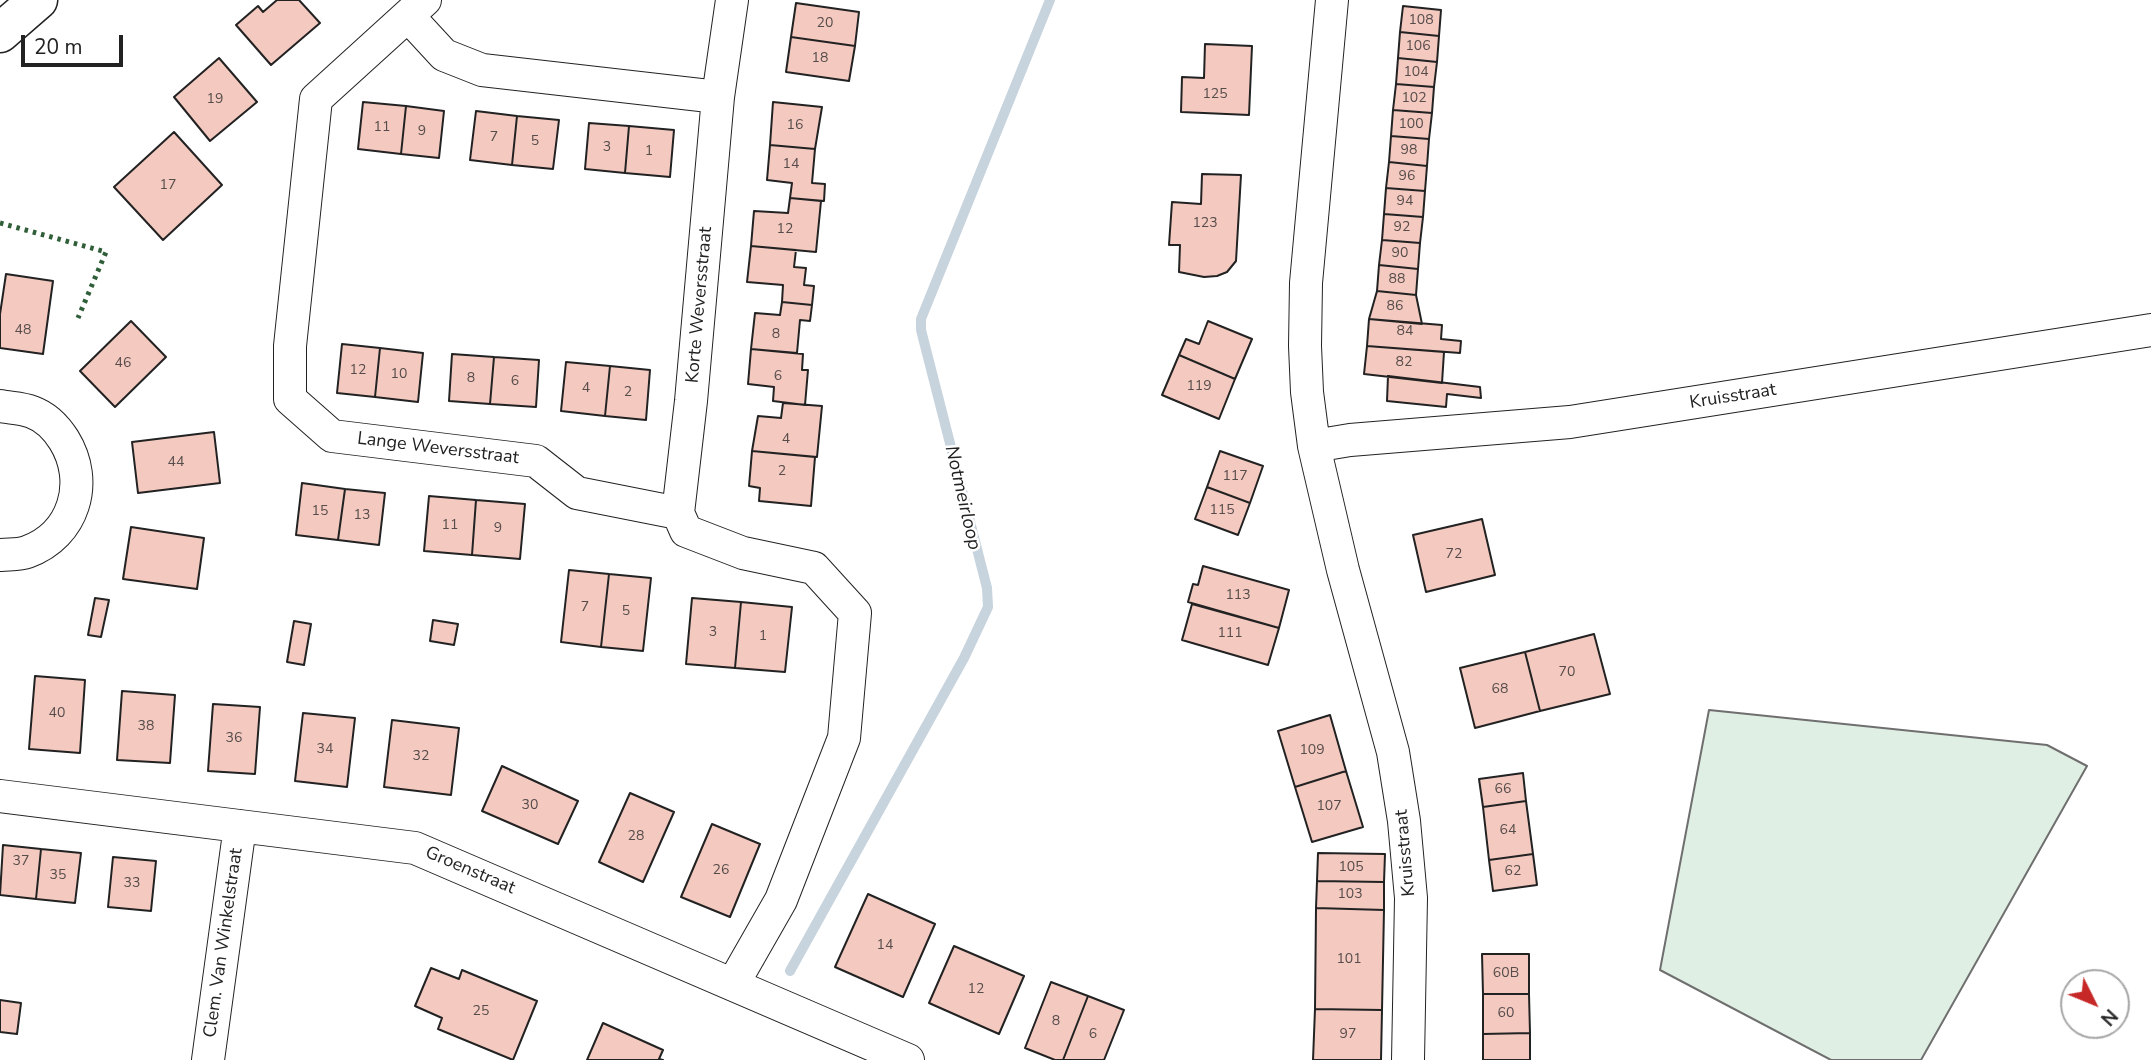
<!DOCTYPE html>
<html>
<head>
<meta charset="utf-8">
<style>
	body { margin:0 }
	#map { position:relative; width:2151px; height:1060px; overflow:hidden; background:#fff; font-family:"Nunito Sans",sans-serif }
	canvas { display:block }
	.north { position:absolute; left:2060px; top:969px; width:70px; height:70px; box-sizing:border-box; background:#fff; border:2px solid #a7a7a7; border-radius:50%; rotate:133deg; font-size:19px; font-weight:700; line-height:28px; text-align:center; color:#222 }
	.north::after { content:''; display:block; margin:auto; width:24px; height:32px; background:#c62828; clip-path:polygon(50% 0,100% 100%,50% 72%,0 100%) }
	.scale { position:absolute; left:21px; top:35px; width:102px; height:32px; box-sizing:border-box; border:4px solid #222; border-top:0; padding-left:9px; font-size:21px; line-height:24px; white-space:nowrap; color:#222; -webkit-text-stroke:5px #fff; paint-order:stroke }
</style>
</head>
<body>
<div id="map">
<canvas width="2151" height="1060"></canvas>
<div class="north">N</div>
<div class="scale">20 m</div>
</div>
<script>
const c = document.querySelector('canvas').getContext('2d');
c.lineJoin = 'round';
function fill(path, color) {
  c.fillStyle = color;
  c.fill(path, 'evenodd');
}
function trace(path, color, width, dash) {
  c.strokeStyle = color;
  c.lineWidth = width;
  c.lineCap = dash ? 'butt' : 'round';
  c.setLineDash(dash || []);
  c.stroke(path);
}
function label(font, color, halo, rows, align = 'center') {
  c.font = font + ' "Nunito Sans",sans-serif';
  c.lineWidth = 5;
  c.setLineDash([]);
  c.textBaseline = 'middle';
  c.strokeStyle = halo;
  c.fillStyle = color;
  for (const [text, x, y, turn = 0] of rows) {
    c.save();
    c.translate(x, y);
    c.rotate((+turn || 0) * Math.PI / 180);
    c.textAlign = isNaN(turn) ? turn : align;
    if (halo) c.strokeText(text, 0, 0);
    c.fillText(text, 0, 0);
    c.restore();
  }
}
const green = new Path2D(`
	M1709 710 2047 745 2087 766 1921 1060H1831L1660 970Z`);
fill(green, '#e0efe3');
trace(green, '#6f6f6f', 2);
trace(new Path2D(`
	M790 971 964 658 988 607 987 588 921 330V319L1050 0`), '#c7d3dd', 10);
const building = new Path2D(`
	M277 0H299L320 23 271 65 236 25 258 6 263 12Z
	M796 3 859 12 855 46 791 37Z
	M1403 6 1441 10 1439 36 1400 32Z
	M1400 32 1439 36 1437 62 1398 58Z
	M791 37 855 46 849 81 786 72Z
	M1205 44 1252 46 1249 115 1181 112 1182 77 1204 78Z
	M219 58 257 102 210 141 174 97Z
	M1398 58 1437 62 1434 87 1396 84Z
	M1396 84 1434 87 1432 113 1393 110Z
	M363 102 406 106 401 154 358 149Z
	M773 102 822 107 815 149 770 145Z
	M406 106 444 111 439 158 401 154Z
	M1393 110 1432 113 1429 139 1391 136Z
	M476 111 517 116 512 165 470 160Z
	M517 116 559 120 553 169 512 165Z
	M589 123 629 126 625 173 585 169Z
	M629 126 674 130 670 177 625 173Z
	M174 132 222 185 163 240 114 187Z
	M1391 136 1429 139 1427 166 1389 162Z
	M770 145 815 149 812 183 825 184 824 201 790 198 792 183 767 180Z
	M1389 162 1427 166 1425 191 1386 188Z
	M1202 174 1241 175 1236 261 1227 272 1217 276 1204 277 1179 272 1180 245H1169L1172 202 1201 204Z
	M1386 188 1425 191 1423 217 1384 214Z
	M790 198 821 201 816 252 751 246 754 211 788 213Z
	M1384 214 1423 217 1420 243 1382 240Z
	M1382 240 1420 243 1418 269 1379 265Z
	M751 246 796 250 794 267 806 268 804 285 814 286 812 305 782 302 783 285 747 282Z
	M1379 265 1418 269 1416 295 1377 291Z
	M6 274 53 281 43 354 0 348V314Z
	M1377 291 1416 295 1422 324 1369 319Z
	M782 302 812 305 810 321 800 320 797 353 751 349 755 313 780 315Z
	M1369 319 1442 325 1441 339 1461 341 1460 353 1367 346Z
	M131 321 166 357 115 407 80 371Z
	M1208 321 1252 339 1235 379 1179 355 1186 339 1199 344Z
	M342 344 380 348 375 397 337 393Z
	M1367 346 1444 352 1442 383 1364 374Z
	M380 348 423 353 418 402 375 397Z
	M751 349 803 354 802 370H808L805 405 773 401 774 387 748 384Z
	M452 354 494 357 490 404 449 401Z
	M1179 355 1235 379 1219 419 1162 395Z
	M494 357 539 360 536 407 490 404Z
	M566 362 610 366 605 416 561 411Z
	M610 366 650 370 646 420 605 416Z
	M1388 376 1480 387 1481 398 1447 394 1446 407 1387 401Z
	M783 403 822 406 817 457 752 451 758 416 781 418Z
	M214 432 220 483 138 493 132 442Z
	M752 451 815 457 811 506 759 501 760 488 749 486Z
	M1220 451 1263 466 1250 503 1207 487Z
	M302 483 345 489 338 540 296 535Z
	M1207 487 1250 503 1238 535 1195 519Z
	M345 489 385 493 379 545 338 540Z
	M429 496 476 500 472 555 424 551Z
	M476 500 525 504 520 559 472 555Z
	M1482 519 1495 575 1426 592 1413 535Z
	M131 527 204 538 197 589 123 579Z
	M1203 566 1289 590 1279 628 1188 602 1193 584 1198 585Z
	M569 570 609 574 601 647 561 642Z
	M609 574 651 578 643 651 601 647Z
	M95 598 109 600 101 637 88 635Z
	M692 598 741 602 735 668 686 664Z
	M741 602 792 607 785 672 735 668Z
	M1192 604 1279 628 1268 665 1182 640Z
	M433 620 458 624 454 645 430 641Z
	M294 621 311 624 304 665 287 662Z
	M1594 634 1610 694 1540 711 1525 652Z
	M1525 652 1540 711 1475 728 1460 668Z
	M35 676 85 680 80 753 29 749Z
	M122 691 175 695 170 763 117 760Z
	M213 704 260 707 255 774 208 771Z
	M303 713 355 718 347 787 295 781Z
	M1330 715 1346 771 1295 787 1278 731Z
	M392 720 459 728 451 795 384 787Z
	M502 766 578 801 558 844 482 811Z
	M1346 771 1363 827 1312 842 1295 787Z
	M1523 773 1526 801 1483 807 1479 779Z
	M630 793 674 812 643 882 599 862Z
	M1526 801 1533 854 1489 860 1483 807Z
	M712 824 760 844 730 917 681 897Z
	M3 845 41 849 36 899 0 895Z
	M41 849 81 853 75 903 36 899Z
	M1318 853 1385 854 1384 882 1317 881Z
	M1533 854 1537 885 1493 891 1489 860Z
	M113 857 156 861 151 911 108 907Z
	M1317 881 1384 882V910L1316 908Z
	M868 894 935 924 903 997 835 967Z
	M1316 908 1384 910 1382 1010 1315 1009Z
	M954 946 1024 976 999 1034 929 1003Z
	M1482 954H1529V994H1483Z
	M431 968 459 979 462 970 537 1001 513 1060 438 1029 442 1018 415 1006Z
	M1051 982 1088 996 1063 1060H1055L1025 1048Z
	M1483 994H1529L1530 1033 1483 1034Z
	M1088 996 1124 1010 1104 1060H1063Z
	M0 1000 21 1003 17 1034 0 1032Z
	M1315 1009 1382 1010 1381 1060H1313Z
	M603 1023 663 1050 659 1059 663 1060H587Z
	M1530 1033V1060H1483V1034Z`);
fill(building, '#f3c9c0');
trace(building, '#222', 2);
const street = new Path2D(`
	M425 0 316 99 290 346V399L332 436 536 461 577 493 678 513 686 531 743 553 814 568 855 613 844 738 781 900 733 984
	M1332 0 1306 283 1305 346 1307 392 1314 446 1343 570 1393 752 1404 821 1411 898 1408 1060
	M408 16 444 55 482 70 718 97 732 0
	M0 406C10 408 22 408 32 412 46 417 57 429 64 440 90 482 74 535 27 552 19 555 9 554 0 555
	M1314 446 1350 440 1570 422 2151 330
	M678 513 691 401 718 97
	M0 796 415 848 908 1060
	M208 1060 240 826`);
const secondary = new Path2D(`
	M0 33 38 0`);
trace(street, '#222', 34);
trace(secondary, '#222', 41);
trace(street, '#fff', 32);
trace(secondary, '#fff', 38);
trace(new Path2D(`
	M0 223 106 252 78 318`), '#2f5e38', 5, [3.5, 5]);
label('14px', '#564c4a', null, [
	["108",1421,21],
	["20",825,24],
	["106",1418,47],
	["18",820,59],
	["104",1416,73],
	["125",1215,95],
	["102",1414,99],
	["19",215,100],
	["100",1411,125],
	["16",795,126],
	["11",382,128],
	["9",422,132],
	["7",494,138],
	["5",535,142],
	["3",607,148],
	["98",1409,151],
	["1",649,152],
	["14",791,165],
	["96",1407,177],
	["17",168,186],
	["94",1405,202],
	["123",1205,224],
	["92",1402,228],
	["12",785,230],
	["90",1400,254],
	["88",1397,280],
	["86",1395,307],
	["48",23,331],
	["84",1405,332],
	["8",776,335],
	["82",1404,363],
	["46",123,364],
	["12",358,371],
	["10",399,375],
	["6",778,377],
	["8",471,379],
	["6",515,382],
	["119",1199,387],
	["4",586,389],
	["2",628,393],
	["4",786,440],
	["44",176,463],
	["2",782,472],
	["117",1235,477],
	["115",1222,511],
	["15",320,512],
	["13",362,516],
	["11",450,526],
	["9",498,529],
	["72",1454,555],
	["113",1238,596],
	["7",585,608],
	["5",626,612],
	["3",713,633],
	["111",1230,634],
	["1",763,637],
	["70",1567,673],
	["68",1500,690],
	["40",57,714],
	["38",146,727],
	["36",234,739],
	["34",325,750],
	["109",1312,751],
	["32",421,757],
	["66",1503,790],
	["30",530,806],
	["107",1329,807],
	["64",1508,831],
	["28",636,837],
	["37",21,862],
	["105",1351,868],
	["26",721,871],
	["62",1513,872],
	["35",58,876],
	["33",132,884],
	["103",1350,895],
	["14",885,946],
	["101",1349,960],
	["60B",1506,974],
	["12",976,990],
	["25",481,1012],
	["60",1506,1014],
	["8",1056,1022],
	["6",1093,1035],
	["97",1348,1035]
]);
label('18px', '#222', '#fff', [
	["Korte Weversstraat",700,305,-85],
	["Kruisstraat",1733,397,-9],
	["Lange Weversstraat",438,449,7],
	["Kruisstraat",1406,853,-95],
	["Groenstraat",470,871,23],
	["Clem. Van Winkelstraat",224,943,-82]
]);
label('italic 19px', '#222', '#fff', [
	["Notmeirloop",962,498,77]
]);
</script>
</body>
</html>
